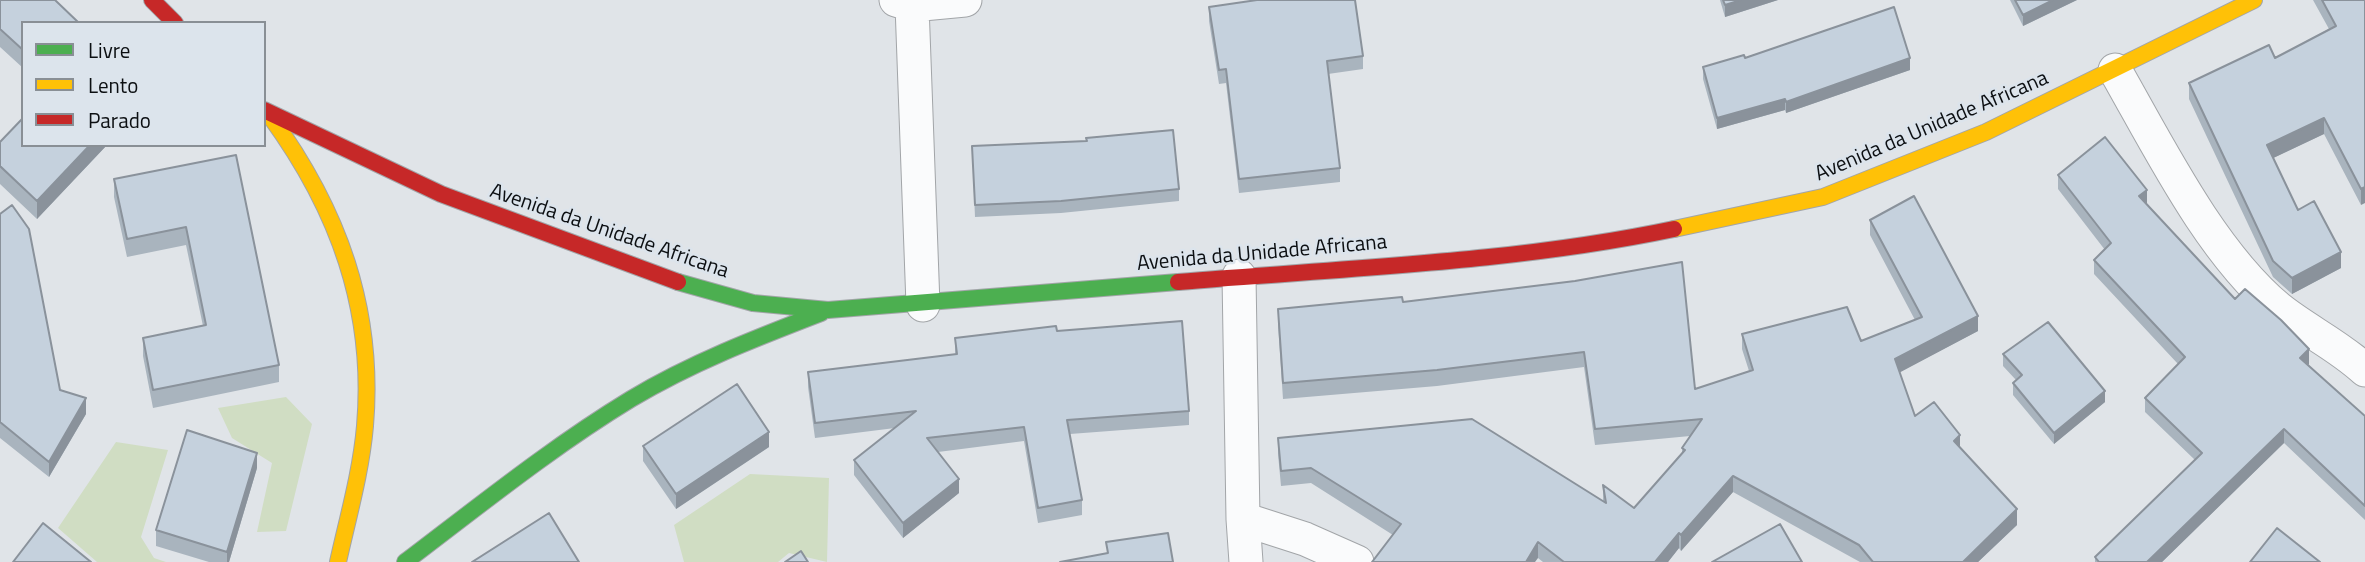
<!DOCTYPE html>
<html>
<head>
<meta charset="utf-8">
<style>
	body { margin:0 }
	#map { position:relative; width:2365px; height:562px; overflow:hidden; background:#e0e4e8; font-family:"Titillium Web",sans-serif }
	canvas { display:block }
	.legend { position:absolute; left:21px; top:21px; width:245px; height:126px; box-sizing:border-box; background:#dce4ec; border:2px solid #898f95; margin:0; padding:9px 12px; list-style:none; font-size:21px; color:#0c0f12 }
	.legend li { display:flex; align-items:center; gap:14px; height:35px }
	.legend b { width:35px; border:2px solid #898f95 }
</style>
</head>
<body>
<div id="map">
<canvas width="2365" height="562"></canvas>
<ul class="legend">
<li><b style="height:9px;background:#4caf50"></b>Livre</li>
<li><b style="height:9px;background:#ffc107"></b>Lento</li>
<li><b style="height:9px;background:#c62828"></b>Parado</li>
</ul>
</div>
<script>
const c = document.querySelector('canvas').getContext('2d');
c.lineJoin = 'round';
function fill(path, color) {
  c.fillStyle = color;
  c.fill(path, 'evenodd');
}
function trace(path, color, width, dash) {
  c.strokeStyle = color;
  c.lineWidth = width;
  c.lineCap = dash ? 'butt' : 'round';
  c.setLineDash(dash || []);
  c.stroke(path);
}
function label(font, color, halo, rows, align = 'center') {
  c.font = font + ' "Titillium Web",sans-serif';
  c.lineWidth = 5;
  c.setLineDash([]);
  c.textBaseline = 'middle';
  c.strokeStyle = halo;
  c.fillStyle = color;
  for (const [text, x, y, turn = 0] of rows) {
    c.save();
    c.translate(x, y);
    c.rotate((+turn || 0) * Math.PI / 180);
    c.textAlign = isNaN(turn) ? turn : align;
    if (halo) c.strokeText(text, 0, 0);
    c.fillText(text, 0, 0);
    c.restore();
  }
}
fill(new Path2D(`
	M286 397 312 424 286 531 257 532 272 463 232 438 218 408Z
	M116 442 168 450 141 537 154 558 166 562H97L58 528Z
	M750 474 829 478 827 562 789 553 778 562H684L674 525Z`), '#d0ddc3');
const street = new Path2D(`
	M896 0 912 5 965 0
	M912 5 923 305
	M2115 70C2159 147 2210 251 2278 308 2305 330 2338 345 2365 370
	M1239 276 1243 519 1305 539 1357 562
	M1243 519 1246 562`);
const fast = new Path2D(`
	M678 282 753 303 828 310 1178 282
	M405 562C479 506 552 447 631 399 691 363 756 338 821 313`);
const slow = new Path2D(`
	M270 116C338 209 375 309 365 426 361 472 348 517 338 562
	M1674 229 1823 197 1986 132 2254 0`);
const jam = new Path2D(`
	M152 0 175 23
	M264 110 441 194 678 282
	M1178 282C1343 268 1512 263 1674 229`);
trace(street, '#a2a5a8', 35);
trace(fast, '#a2a5a8', 18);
trace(slow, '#a2a5a8', 18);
trace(jam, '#a2a5a8', 18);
trace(street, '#fafbfc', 33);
trace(fast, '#4caf50', 16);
trace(slow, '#ffc107', 16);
trace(jam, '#c62828', 16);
fill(new Path2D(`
	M0 0 23 23V68L0 47Z
	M1720 0H1778L1725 17Z
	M2010 0H2077L2023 26Z
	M2313 0H2365L2361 205 2324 134 2273 158 2298 210 2341 268 2292 294 2273 277 2189 99V83L2275 58 2329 29Z
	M1209 7 1363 56V69L1328 74 1340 168V182L1239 193 1226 83 1219 84 1209 21Z
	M1745 58 1910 70 1786 113 1785 110 1717 129 1703 79V67Z
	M0 142 23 145H107L37 219 0 184Z
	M972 146 1179 189V201L1061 213 975 217Z
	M236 155 279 365V382L153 408 143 356V338L203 326 186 245 127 257 114 197V179Z
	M2058 175 2147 205 2235 299 2309 364 2308 365 2365 416V520L2284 443 2162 562H2095V557L2195 460 2145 412V398L2178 364 2094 274V260L2105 250 2058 189Z
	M0 214 60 390 86 414 49 477 0 438Z
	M1870 220 1978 331 1899 372 1915 416 1960 447 2017 525 1978 562H1860L1733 492 1681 551 1679 548 1668 562H1543L1538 558 1393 535 1311 483 1281 486 1278 454V438L1603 501V485L1634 508 1682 454V448L1690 436 1595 445 1584 367 1437 386 1283 399 1278 325V309L1403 302 1575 281 1695 389 1749 371 1742 349V334L1861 341 1915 320 1870 235Z
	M1057 331 1189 411V425L1070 434 1082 500V515L1038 523 1024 441 938 452 959 493 903 538 854 475V460L895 428 815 438 808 387V372L955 355V338Z
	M2003 354 2105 402 2054 444 2013 395V383L2016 380 2003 366Z
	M643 446 769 447 676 509 643 461Z
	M257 468 229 562H209L156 546V530Z`), '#a9b4be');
fill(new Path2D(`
	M1741 0H1778L1725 17V5Z
	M2053 0H2077L2023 26V15Z
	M1910 58V70L1786 113V102Z
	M1785 99V110L1717 129V118Z
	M2324 118V134L2267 161V145Z
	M90 145H107L37 219V201Z
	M2365 187V203L2361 205V189Z
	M2147 190V204L2139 196Z
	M2341 252V268L2292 294V278Z
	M1978 316V331L1895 375V359Z
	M2309 349V364L2300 372V358Z
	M2105 391V402L2054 444V433Z
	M86 398V414L49 477V462Z
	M2284 429V443L2162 562H2147Z
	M769 432V447L676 509V494Z
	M1960 435V450L1954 441Z
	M257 453V468L229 562H227V552Z
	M1733 476V492L1681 551V535Z
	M959 479V493L903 538V523Z
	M2017 509V525L1978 562H1962Z
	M1679 533V548L1668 562H1655Z
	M1538 542V558L1535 562H1526Z`), '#8a929b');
const building = new Path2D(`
	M0 0H55L79 23H23V50L0 29Z
	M1257 0H1355L1363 56 1327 61 1340 168 1239 179 1226 69 1219 70 1209 7Z
	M1723 0H1741L1725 5Z
	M2015 0H2053L2023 15Z
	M2322 0H2365V187L2361 189 2324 118 2267 145 2298 210 2314 201 2341 252 2292 278 2273 261 2189 83 2269 45 2275 58 2336 26Z
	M1894 7 1910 58 1786 102 1785 99 1717 118 1703 67 1744 55 1745 58Z
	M23 118V145H90L37 201 0 166V142Z
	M1173 130 1179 189 1061 201 975 205 972 146 1087 141 1086 138Z
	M2105 137 2147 190 2139 196 2235 299 2245 289 2281 320 2309 349 2300 358 2365 416V506L2284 429 2147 562H2099L2095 557 2202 453 2145 398 2185 357 2094 260 2111 243 2058 175Z
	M236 155 279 365 153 390 143 338 206 325 186 227 127 239 114 179Z
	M1914 196 1978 316 1895 359 1915 416 1934 402 1960 435 1954 441 2017 509 1963 562H1873L1859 545 1733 476 1681 535 1679 533 1655 562H1564L1538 542 1526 562H1372L1401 524 1311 468 1281 471 1278 438 1472 419 1606 503 1603 485 1634 508 1685 450 1682 448 1702 419 1595 429 1584 352 1437 370 1283 383 1278 309 1402 297 1403 302 1575 281 1682 262 1695 389 1753 370 1742 334 1847 307 1861 341 1922 317 1870 220Z
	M12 205 29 229 60 390 86 398 49 462 0 422V214Z
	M1182 321 1189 411 1067 420 1082 500 1038 508 1024 427 927 438 959 479 903 523 854 460 916 411 815 423 808 372 957 354 955 338 1056 326 1057 331Z
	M2048 322 2105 391 2054 433 2013 383 2022 375 2003 354Z
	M737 384 769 432 676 494 643 446Z
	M187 430 257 453 227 552 156 530Z
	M549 513 579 562H472Z
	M43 523 91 562H13Z
	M1780 524 1802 562H1712Z
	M2277 528 2320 562H2250Z
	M1168 533 1173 562H1060L1108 553 1106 542Z
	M801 551 808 562H785Z`);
fill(building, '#c5d1dd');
trace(building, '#8a929b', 2);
label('21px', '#0c0f12', '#dce4ec', [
	["Avenida da Unidade Africana",1932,127,-23],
	["Avenida da Unidade Africana",609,232,19],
	["Avenida da Unidade Africana",1262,254,-5]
]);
</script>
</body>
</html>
